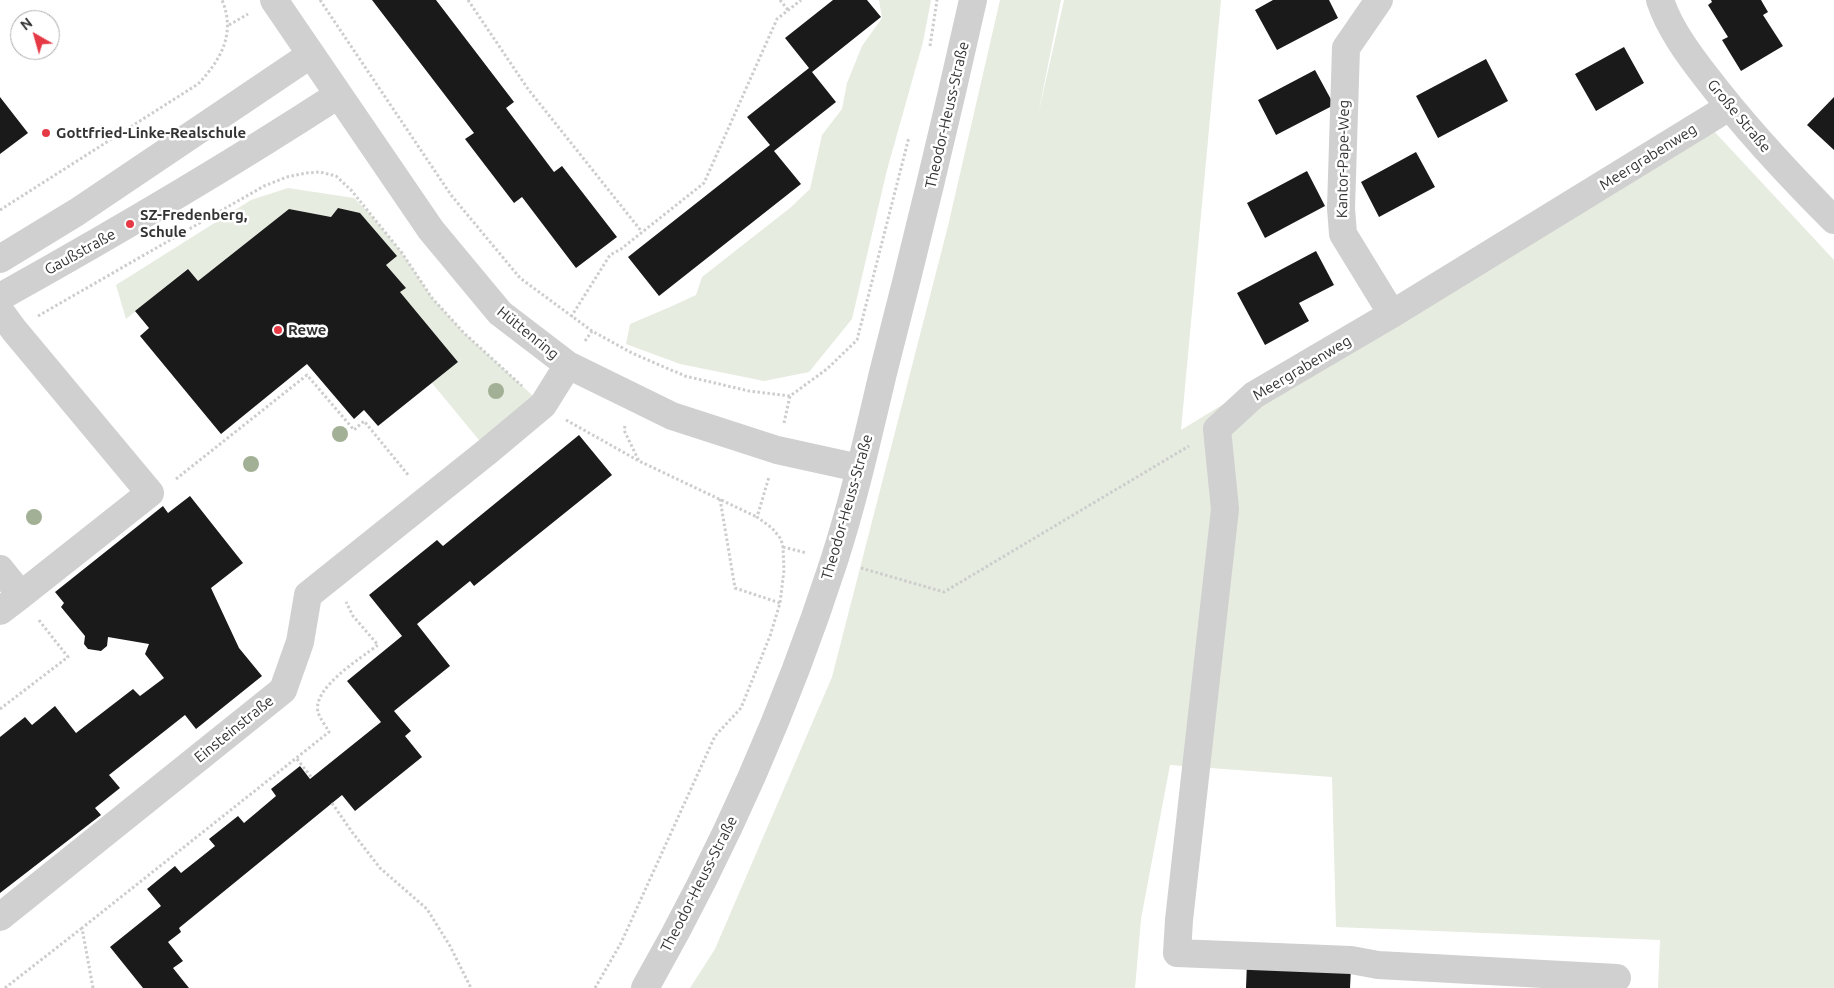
<!DOCTYPE html>
<html>
<head>
<meta charset="utf-8">
<style>
	body { margin:0 }
	#map { position:relative; width:1834px; height:988px; overflow:hidden; background:#fff; font-family:Ubuntu,sans-serif }
	canvas { display:block }
	.north { position:absolute; left:10px; top:10px; width:50px; height:50px; box-sizing:border-box; background:#fff; border:1px solid #adadad; border-radius:50%; rotate:322deg; font-size:14px; font-weight:700; line-height:20px; text-align:center; color:#333 }
	.north::after { content:''; display:block; margin:auto; width:18px; height:22px; background:#e63946; clip-path:polygon(50% 0,100% 100%,50% 72%,0 100%) }
</style>
</head>
<body>
<div id="map">
<canvas width="1834" height="988"></canvas>
<div class="north">N</div>
</div>
<script>
const c = document.querySelector('canvas').getContext('2d');
c.lineJoin = 'round';
function fill(path, color) {
  c.fillStyle = color;
  c.fill(path, 'evenodd');
}
function trace(path, color, width, dash) {
  c.strokeStyle = color;
  c.lineWidth = width;
  c.lineCap = dash ? 'butt' : 'round';
  c.setLineDash(dash || []);
  c.stroke(path);
}
function label(font, color, halo, rows, align = 'center') {
  c.font = font + ' Ubuntu,sans-serif';
  c.lineWidth = 5;
  c.setLineDash([]);
  c.textBaseline = 'middle';
  c.strokeStyle = halo;
  c.fillStyle = color;
  for (const [text, x, y, turn = 0] of rows) {
    c.save();
    c.translate(x, y);
    c.rotate((+turn || 0) * Math.PI / 180);
    c.textAlign = isNaN(turn) ? turn : align;
    if (halo) c.strokeText(text, 0, 0);
    c.fillText(text, 0, 0);
    c.restore();
  }
}
fill(new Path2D(`
	M879 0H931L923 42 887 170 852 319 809 372 764 381 680 364 626 344 630 324 670 307 696 295 702 277 790 208 810 189 822 135 842 109 847 83 862 46 882 18Z
	M1000 0H1061L1038 115 1064 0H1221L1181 430 1698 114 1834 260V988H1658L1660 940 1336 927 1332 777 1170 765 1141 919 1135 988H690L715 949 832 677 948 226Z
	M288 188 354 198 369 213 402 253 432 298 464 333 543 405 488 451 432 383 458 362 400 292 406 288 386 265 396 256 359 213 338 208 331 217 289 209 198 281 187 269 126 319 116 285 251 200Z`), '#e6ecdf');
fill(new Path2D(`
	M372 0H436L514 102 506 108 554 172 562 166 617 237 576 268 522 197 514 203 465 139 474 133Z
	M833 0H867L881 17 812 72 836 102 774 151 801 184 659 296 628 257 770 145 747 117 809 68 785 38Z
	M1273 0H1329L1338 18 1277 50 1255 10Z
	M1711 0H1761L1768 12 1763 15 1783 46 1741 71 1722 40 1728 37 1708 5 1712 2Z
	M1624 47 1644 83 1596 111 1575 74Z
	M1486 59 1508 101 1438 138 1416 96Z
	M1315 70 1334 105 1276 135 1258 100Z
	M0 97 28 133 0 154Z
	M1834 97V150L1807 125Z
	M1416 152 1435 187 1379 217 1361 182Z
	M1307 171 1325 206 1265 238 1247 203Z
	M338 208 360 213 397 256 386 265 406 288 400 292 458 362 378 426 364 410 354 419 307 364 221 434 140 336 149 328 135 311 188 269 198 281 289 209 331 217Z
	M1316 251 1334 285 1299 303 1309 321 1265 345 1237 293Z
	M579 435 612 475 474 586 470 581 417 624 450 666 394 711 411 731 405 736 422 757 355 811 342 795 179 928 181 932 168 942 183 961 173 968 189 988H143L110 947 161 906 147 889 175 866 181 873 215 846 209 839 238 816 244 823 276 796 271 789 300 766 310 779 381 722 347 681 402 636 369 595 437 540 443 546Z
	M190 496 243 563 211 588 239 648 262 676 196 729 185 715 109 775 120 788 95 808 101 815 0 893V737L25 717 32 725 55 706 76 733 133 689 140 696 164 678 145 654 149 644 108 637 107 646 101 651 88 649 84 644 85 636 61 607 64 603 55 592 163 506 168 513Z
	M1247 962 1351 967 1350 988H1246Z`), '#1a1a1a');
trace(new Path2D(`
	M320 0 451 195 520 278 592 331 632 353 685 376 749 391 790 396
	M468 0 528 89 642 232
	M780 0 788 10
	M229 25 248 14
	M930 46 937 0
	M0 210 198 84C221 60 236 33 222 0
	M38 316 264 186 287 177 306 173 320 172 336 176 351 190 402 253 432 298 464 333 522 386
	M571 317 610 255 621 249 704 183 777 19 801 0
	M585 341 592 331
	M566 420 639 461 757 517
	M784 423 790 396 827 369 857 340 909 137
	M625 426 624 430 639 461
	M176 479 307 375 354 430 364 421 409 476
	M720 499 735 588 780 603
	M783 547 807 553
	M861 568 944 592 1189 446
	M0 709 68 657 38 619
	M297 759 312 778
	M332 803 352 832 380 868 427 909 450 946 471 988
	M5 988 82 928
	M93 988 82 928 329 732C326 726 320 719 318 712 312 688 361 658 378 645L353 616 346 602
	M595 988 621 943 715 736 741 708 770 636 780 603 784 570 783 547 781 539 772 528 757 517 769 477`), '#cdcdcd', 3, [2.5, 2.5]);
trace(new Path2D(`
	M274 0 431 230 500 313 568 365 672 416 777 450 859 468
	M1379 0 1346 48 1341 208 1343 234 1392 314
	M1660 0C1669 28 1689 55 1707 78 1746 129 1789 175 1834 220
	M0 259 77 212 310 55
	M0 297C115 233 227 167 338 95
	M0 311 14 330 150 493 21 595
	M0 569 21 595 0 611
	M0 917 283 690 300 642 308 595 488 451 543 405 568 365
	M1617 978 1378 965 1351 960 1177 953 1179 920 1225 509 1217 429 1254 395 1392 314 1729 107
	M645 988C722 853 786 709 834 561 854 499 868 436 883 373 915 249 945 125 973 0`), '#d0d0d0', 28);
c.fillStyle = '#a2b095';
for (const [x, y] of [
	[496,391],
	[340,434],
	[251,464],
	[34,517]
]) {
  c.beginPath();
  c.arc(x, y, 8, 0, 2 * Math.PI);
  c.fill();
}
for (const [x, y, r, color] of [
	[46,133,5,"#e63946"],
	[130,224,5,"#e63946"],
	[278,330,5,"#e63946"]
]) {
  const dot = new Path2D();
  dot.arc(x, y, r, 0, 2 * Math.PI);
  c.fillStyle = color;
  c.fill(dot);
  trace(dot, '#fff', 2);
}
label('15px', '#333', '#fff', [
	["Theodor-Heuss-Straße",947,115,-77],
	["Große Straße",1739,116,50],
	["Meergrabenweg",1648,157,-32],
	["Kantor-Pape-Weg",1343,159,-89],
	["Gaußstraße",80,252,-29],
	["Hüttenring",528,333,39],
	["Meergrabenweg",1302,368,-31],
	["Theodor-Heuss-Straße",847,507,-74],
	["Einsteinstraße",234,729,-39],
	["Theodor-Heuss-Straße",699,884,-63]
]);
label('bold 15px', '#333', '#fff', [
	["Gottfried-Linke-Realschule",56,133],
	["SZ-Fredenberg,",140,215],
	["Schule",140,232],
	["Rewe",288,330]
], 'left');
</script>
</body>
</html>
